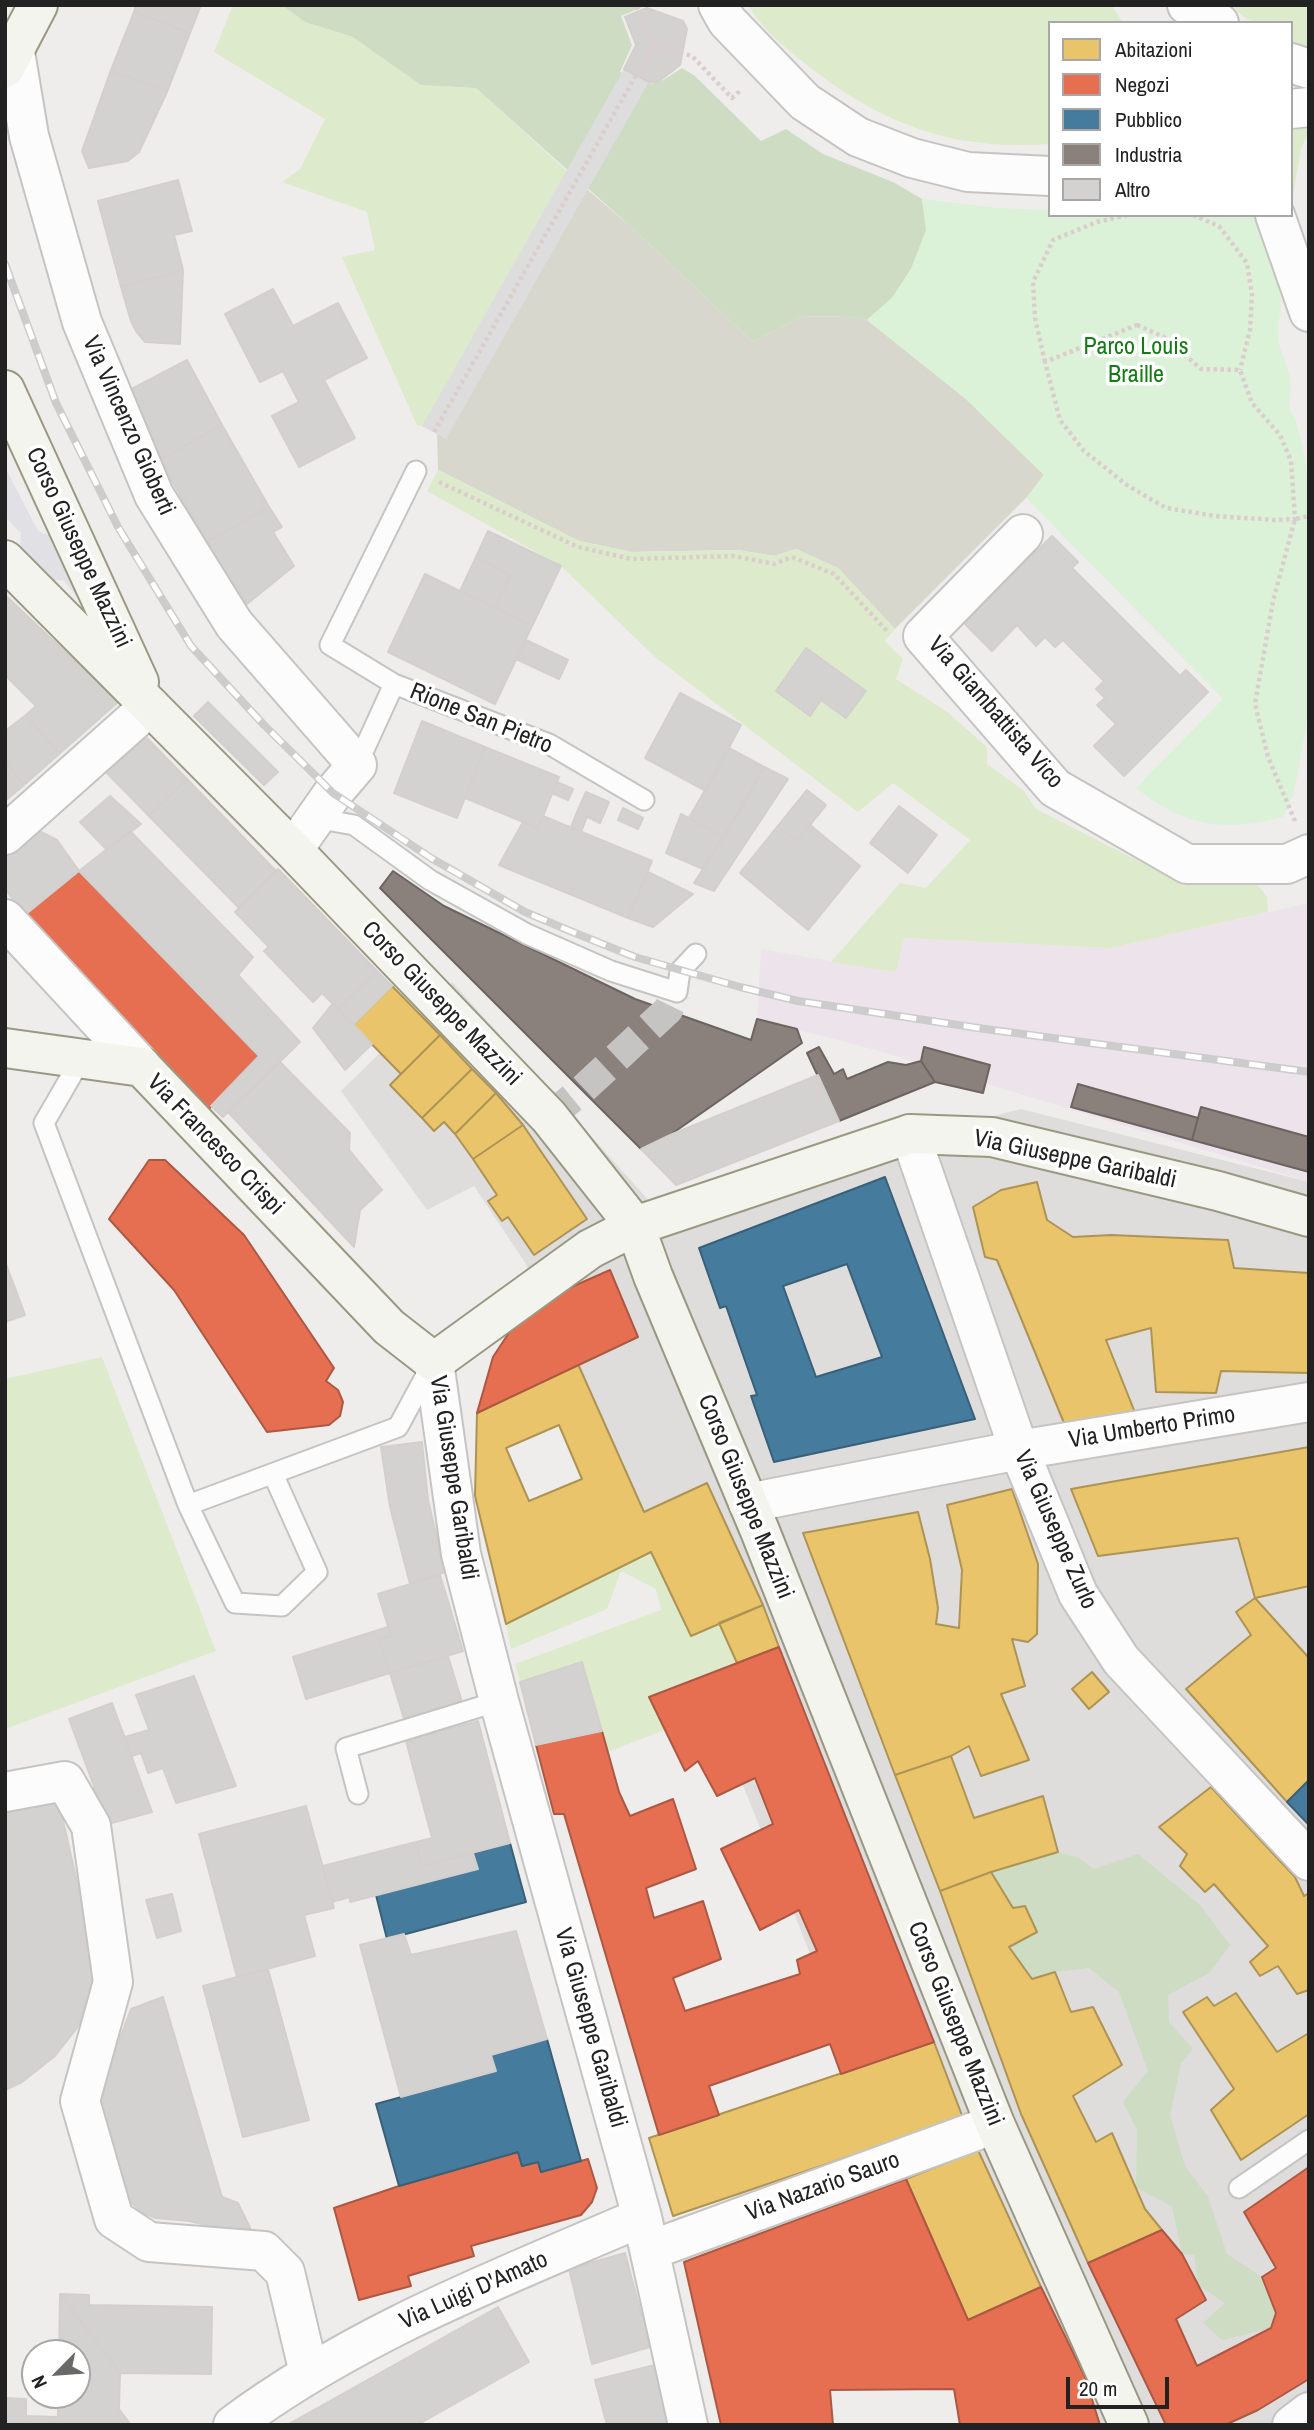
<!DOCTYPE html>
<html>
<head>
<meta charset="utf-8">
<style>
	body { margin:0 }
	#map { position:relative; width:1314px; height:2430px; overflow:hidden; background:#efedeb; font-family:"Archivo Narrow",sans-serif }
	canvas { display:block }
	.frame { position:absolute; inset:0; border:7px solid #222; pointer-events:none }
	.legend { position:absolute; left:1048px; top:21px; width:245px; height:196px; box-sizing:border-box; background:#fff; border:2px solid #a7a7a7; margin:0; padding:9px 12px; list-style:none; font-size:21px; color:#222 }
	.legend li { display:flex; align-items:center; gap:14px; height:35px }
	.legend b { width:35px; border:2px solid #a7a7a7 }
	.north { position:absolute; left:21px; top:2339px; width:70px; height:70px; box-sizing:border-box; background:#fff; border:2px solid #a7a7a7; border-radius:50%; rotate:245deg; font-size:19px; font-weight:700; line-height:28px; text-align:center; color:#222 }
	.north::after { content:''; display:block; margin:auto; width:24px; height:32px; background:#6a6968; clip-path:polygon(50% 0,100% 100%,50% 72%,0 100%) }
	.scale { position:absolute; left:1066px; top:2377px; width:103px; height:32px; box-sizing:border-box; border:4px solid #222; border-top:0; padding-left:9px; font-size:21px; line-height:24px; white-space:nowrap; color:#222; -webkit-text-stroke:5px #fff; paint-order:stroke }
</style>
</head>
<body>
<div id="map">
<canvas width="1314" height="2430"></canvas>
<div class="frame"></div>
<ul class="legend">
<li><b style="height:19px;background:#e9c46a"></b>Abitazioni</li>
<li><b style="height:19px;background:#e76f51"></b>Negozi</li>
<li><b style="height:19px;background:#457b9d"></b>Pubblico</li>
<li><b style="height:19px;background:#8a817c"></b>Industria</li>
<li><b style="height:19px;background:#d4d2d0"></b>Altro</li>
</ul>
<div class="north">N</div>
<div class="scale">20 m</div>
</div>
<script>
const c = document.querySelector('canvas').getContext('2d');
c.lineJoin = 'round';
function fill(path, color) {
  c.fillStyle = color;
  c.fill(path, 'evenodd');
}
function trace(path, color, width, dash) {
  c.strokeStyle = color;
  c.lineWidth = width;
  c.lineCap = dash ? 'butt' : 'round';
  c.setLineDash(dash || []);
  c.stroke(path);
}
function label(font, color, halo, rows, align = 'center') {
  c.font = font + ' "Archivo Narrow",sans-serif';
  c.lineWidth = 7;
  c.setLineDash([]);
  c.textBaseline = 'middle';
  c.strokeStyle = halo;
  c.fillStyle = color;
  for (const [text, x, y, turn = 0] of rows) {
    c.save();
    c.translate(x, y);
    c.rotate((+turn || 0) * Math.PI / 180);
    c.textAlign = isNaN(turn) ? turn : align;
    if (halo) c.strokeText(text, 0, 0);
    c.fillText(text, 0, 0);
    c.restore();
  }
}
fill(new Path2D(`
	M452 982 652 1204 1021 1109 1309 1182V2425H990L957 2323 711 1705 526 1264 474 1186 427 1210 341 1091Z`), '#dfdddc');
fill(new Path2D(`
	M1309 903V1182L879 1051 757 1019 761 949 896 972 904 938 1111 948Z`), '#ece4ea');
fill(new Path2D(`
	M581 184 630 226 753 342 802 316 851 317 867 320 966 399 1044 475 1026 498 895 629 838 568 796 549 774 556 738 550 632 552 579 541 438 470 437 431Z`), '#d8d7cd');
fill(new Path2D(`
	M233 5H282L305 22 353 37 378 53 448 87 476 88 581 184 437 431 417 425 342 257 375 250 367 212 282 182 300 169 325 119 214 52Z
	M748 5H1112L1123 23H1050V144C954 151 883 125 808 66 786 48 762 30 748 5Z
	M1233 5H1309V48L1291 42V23C1270 23 1245 27 1233 5Z
	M1309 124V131L1301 149 1291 209V126Z
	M438 470 579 541 632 552 738 550 774 556 796 549 838 568 895 629 885 641 903 659 896 679 946 711 987 747V764L1023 790 1036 809 1184 884 1258 885 1267 897 1268 912 1111 948 904 938 896 972 831 962 900 883 926 888 970 840 893 783 858 812 655 657 561 566 427 491Z
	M102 1357 216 1651 5 1729V1379Z
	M651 1552 691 1635 719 1623 737 1663 650 1697 665 1730 608 1752 582 1663 520 1682 515 1664 661 1610 656 1589 621 1571 607 1609 511 1649 506 1624Z`), '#deeacc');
fill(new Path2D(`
	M282 5H647L621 16 632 45 620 72C655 87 650 89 682 68L695 76 761 141 786 129 823 154 893 182 922 199 927 230 911 269 892 298 867 320 851 317 802 316 753 342 630 226 476 88 421 85 353 37 305 22Z
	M1058 1852 1079 1858 1094 1869 1138 1854 1200 1905 1230 1945 1209 1973 1168 1995 1169 2022 1193 2049 1181 2063 1170 2115 1185 2166 1208 2197 1227 2254 1262 2277 1276 2313 1271 2328 1222 2340 1203 2323 1225 2303 1198 2285 1194 2255 1182 2254 1172 2206 1136 2188 1137 2130 1123 2102 1148 2071 1119 1992 1089 1968 1055 1972 1032 1979 1009 1947 1037 1931 1025 1907 1013 1908 991 1872Z`), '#cddcc2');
fill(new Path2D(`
	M922 199 999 208 1050 210V215H1256L1267 232 1280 272 1281 309 1278 326 1279 344 1289 373 1291 387 1289 408 1296 420 1305 457 1309 489V711L1294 793 1283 817C1225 833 1183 826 1136 788L1223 699 1026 498 1044 475 966 399 867 320 892 298 911 269 926 230Z`), '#dbf2d9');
fill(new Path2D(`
	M5 467 38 531 59 539 90 612 63 580 48 581 20 551 21 533 5 517Z`), '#e1e1e5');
fill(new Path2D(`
	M624 69 649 82 446 439 422 426Z`), '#dedddd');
const homes = new Path2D(`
	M392 986 440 1035 401 1074 353 1025Z
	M440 1035 472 1069 422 1118 390 1085Z
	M472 1069 496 1093 455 1134 444 1122 434 1131 422 1118Z
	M496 1093 523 1125 473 1159 455 1134Z
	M523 1125 587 1219 534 1255 508 1217 502 1221 488 1201 497 1195 473 1159Z
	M1037 1182 1047 1220 1073 1237 1111 1235 1228 1240 1234 1268 1309 1273V1373L1221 1371 1216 1393 1156 1392 1151 1328 1106 1340 1136 1415 1064 1423 997 1260 985 1257 973 1207 1001 1190Z
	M578 1364 644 1512 707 1483 763 1605 691 1636 651 1552 506 1624 475 1496 477 1413ZM559 1425 582 1479 529 1501 506 1448Z
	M1309 1447V1586L1255 1598 1238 1538 1098 1556 1071 1489Z
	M1012 1489 1038 1564 1037 1634 1028 1642 1012 1639 1025 1686 1001 1694 1029 1760 981 1776 969 1746 951 1756 895 1775 803 1533 918 1512 930 1559 938 1608 936 1624 959 1628 962 1570 947 1505Z
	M1255 1598 1309 1658V1780L1287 1802 1186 1689 1251 1635 1236 1612Z
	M763 1605 779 1647 737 1663 719 1623Z
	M1092 1672 1109 1692 1089 1709 1072 1689Z
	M951 1756 974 1818 1043 1796 1058 1852 991 1872 940 1891 895 1775Z
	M1211 1787 1295 1877 1304 1896 1309 1893V1990L1297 1994 1278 1966 1260 1976 1250 1962 1268 1946 1214 1884 1205 1892 1180 1866 1187 1854 1159 1827Z
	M991 1872 1013 1908 1025 1906 1037 1932 1009 1947 1032 1979 1055 1972 1071 2012 1093 2007 1122 2065 1073 2096 1096 2142 1112 2133 1145 2209 1162 2230 1088 2263 1021 2114 940 1891Z
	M1236 1993 1277 2052 1309 2033V2114L1241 2160 1211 2110 1234 2089 1183 2012 1207 1997 1214 2006Z
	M934 2042 963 2118 673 2216 649 2138Z
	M978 2150 1041 2287 968 2320 906 2179Z`);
fill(homes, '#e9c46a');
trace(homes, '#ad9354', 2);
const shops = new Path2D(`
	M79 871 259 1056 207 1111 25 915Z
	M149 1160H165L244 1235 334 1368 326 1381 338 1390 343 1402 340 1416 329 1425 267 1432 174 1290 109 1219Z
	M610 1270 638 1337 477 1413 493 1357 516 1322 558 1293Z
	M779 1647 934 2042 841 2074 830 2044 709 2086 719 2115 659 2135 564 1814H554L536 1745 602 1731 619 1792 630 1816 673 1799 696 1869 646 1888 654 1918 703 1901 721 1959 673 1978 685 2011 800 1974 797 1960 817 1951 799 1910 760 1930 721 1849 773 1824 755 1778 717 1796 698 1761 685 1771 649 1697Z
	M518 2152 522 2166 538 2162 541 2172 588 2159 597 2188 592 2202 581 2215 471 2246 474 2256 408 2276 411 2286 359 2300 334 2208 399 2186Z
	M1309 2167V2379L1258 2410 1225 2425H1166L1088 2263 1162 2230 1182 2254 1206 2300 1176 2319 1197 2366 1271 2328 1276 2313 1262 2277 1276 2268 1244 2212Z
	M906 2179 968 2320 1041 2287 1085 2377 1100 2425H960L954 2389 830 2390 833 2425H721L684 2262Z`);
fill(shops, '#e76f51');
trace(shops, '#ac5843', 2);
const public = new Path2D(`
	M885 1177 975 1419 774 1462 751 1396 757 1395 726 1306 720 1308 699 1248ZM847 1264 882 1357 816 1377 783 1286Z
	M1309 1780V1825L1287 1802Z
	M510 1843 526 1902 387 1939 376 1895 478 1869 473 1853Z
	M547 2039 581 2161 541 2172 538 2162 522 2166 518 2152 399 2186 376 2104 496 2071 491 2055Z`);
fill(public, '#457b9d');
trace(public, '#3a6078', 2);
const industry = new Path2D(`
	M393 871 444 906 635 999 751 1040 757 1019 797 1029 802 1043 670 1135 641 1149 380 888Z
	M819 1047 834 1074 843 1069 847 1079 888 1062 906 1065 921 1061 935 1082 839 1121 807 1053Z
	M924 1047 990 1065 983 1093 935 1082 921 1061Z
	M1078 1084 1198 1118 1192 1140 1071 1107Z
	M1201 1107 1309 1137V1172L1192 1140Z`);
fill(industry, '#8a817c');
trace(industry, '#6b6461', 2);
const building = new Path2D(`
	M136 5H201L190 33 134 12Z
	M647 8 683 21 687 29 680 65 658 82H649L624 69 636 45 625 17Z
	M134 12 190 33 167 92 111 70Z
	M111 70 167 92 139 152 128 161 89 168 82 151Z
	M178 180 192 231 174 235 183 270 121 287 98 201Z
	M183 270 180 344 145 342 136 331 131 321 121 287Z
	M273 289 293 326 338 303 367 358 324 380 355 438 299 467 272 416 299 402 283 371 260 382 225 314Z
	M187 360 222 425 160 460 126 392Z
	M222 425 269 507 207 542 160 460Z
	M269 507 282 527 273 532 294 566 242 608 207 542Z
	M488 531 561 566 532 626 495 608 511 575 476 557Z
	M1052 536 1078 562 1072 568 1180 676 1186 670 1208 692 1124 776 1094 746 1116 724 1097 705 1105 698 1096 689 1104 681 1063 640 1055 647 1045 637 1036 646 1017 625 992 651 964 623Z
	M476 557 511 575 495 608 460 591Z
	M425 574 532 626 495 704 388 652Z
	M5 595 118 702 59 754 26 715 36 706 5 675Z
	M526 640 568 660 559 679 516 659Z
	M806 648 866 691 846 718 821 700 810 716 776 691Z
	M680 693 741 725 706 791 645 758Z
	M208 702 278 772 264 785 194 716Z
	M26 715 59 754 24 785 5 761V731Z
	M422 721 485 747 457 818 394 793Z
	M142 733 187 779 149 816 104 770Z
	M485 747 559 777 538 828 465 798Z
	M729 748 764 767 723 837 689 818Z
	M5 761 24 785 5 801Z
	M764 767 788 779 714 891 694 883 742 808Z
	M187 779 276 871 239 908 149 816Z
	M557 782 573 789 568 800 552 793Z
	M807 790 826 805 797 841 778 826Z
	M586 792 609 802 600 823 577 812Z
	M110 796 141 824 107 850 80 822Z
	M899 806 937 835 908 873 870 843Z
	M623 808 643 818 638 829 618 820Z
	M577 812 587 817 581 832 571 827Z
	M681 814 723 837 703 869 666 853Z
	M543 816 652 861 628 918 499 865 523 822 538 828Z
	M810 825 860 866 808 930 740 873 778 826 797 841Z
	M35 829 57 840 79 871 25 915 5 889V853Z
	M130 831 253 957 238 975 300 1042 223 1117 211 1106 259 1056 79 871Z
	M278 869 377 971 338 1009 322 993 313 1002 264 951 269 947 235 912Z
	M648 872 693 894 653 927 628 918Z
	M377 971 392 986 353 1025 338 1009Z
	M333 1003 372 1044 345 1070 313 1028Z
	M280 1062 350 1133 349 1150 382 1190 360 1210 354 1247 228 1112Z
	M818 1075 839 1121 676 1185 641 1149 670 1135Z
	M5 1261 25 1315 5 1322Z
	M422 1442 428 1500 445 1572 410 1584 390 1507 381 1447Z
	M440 1575 463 1651 390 1673 379 1639 391 1636 378 1594Z
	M388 1627 391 1636 379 1639 390 1673 306 1699 293 1657Z
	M448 1656 462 1702 404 1719 390 1673Z
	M582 1662 602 1731 536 1745 520 1682Z
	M194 1676 236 1786 176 1803 163 1768 148 1773 141 1753 132 1756 125 1737 149 1730 136 1695Z
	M112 1703 152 1812 108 1824 69 1719Z
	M478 1721 510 1843 422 1866 416 1842 432 1838 406 1741Z
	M58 1799 99 1978 90 2003 77 2028 55 2056 22 2082 5 2090V1809Z
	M306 1806 334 1908 304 1915 315 1956 237 1977 199 1834Z
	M416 1842 422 1866 473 1853 478 1869 350 1902V1897L332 1902 323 1866Z
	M172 1894 181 1931 157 1938 146 1900Z
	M516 1931 547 2039 491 2055 496 2071 401 2097 360 1945 404 1934 411 1955Z
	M268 1969 309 2120 243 2137 203 1986Z
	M163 1997 222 2197 238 2203 254 2236 189 2221 156 2218 141 2212 128 2199 97 2099 131 2009Z
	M625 2253 650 2347 592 2364 569 2269Z
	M60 2294 89 2295V2305L212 2307 211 2374 120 2373Z
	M60 2294 120 2373 119 2409 131 2425H5V2398L26 2399V2416L58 2417V2395H77V2353H59Z
	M498 2307 529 2362 417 2425H287Z
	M655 2365 669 2425H607L595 2380Z`);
fill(building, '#d4d2d0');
trace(building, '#d3cfcc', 2);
trace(new Path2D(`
	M549 1117 582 1090 668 1010 677 992`), '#c6c4c3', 30, [30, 15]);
const service = new Path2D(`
	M394 684 330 645 416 471
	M357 765 394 684 549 744 644 800
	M315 818 354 825 430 880 527 934 611 971 677 992 680 971 696 954
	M81 1059 44 1123 188 1505
	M273 1474 317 1572 282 1606 235 1603 188 1505 398 1427 431 1366
	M358 1794 346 1748 499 1701
	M1239 2188 1309 2140`);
const minor = new Path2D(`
	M15 52 29 136 82 322 154 495 234 624 357 765 333 793 293 850
	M1275 215 1309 312
	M1023 534 923 636 1055 788 1187 864H1287L1309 854
	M5 835 150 706
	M5 919 142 1067
	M910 1134 1019 1450 1078 1594 1121 1660 1309 1861
	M434 1362 461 1554 499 1701 642 2217 688 2425
	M748 1503 1019 1450 1309 1402
	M5 1792 65 1781 91 1826 113 1982 80 2101 114 2219 149 2242 264 2251 285 2272 309 2373
	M651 2250 995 2124
	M233 2425C358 2332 501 2278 642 2217
	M1292 2425 1309 2412`);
const tertiary = new Path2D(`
	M718 5 727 21 805 102 858 137 912 158 968 172 1050 176
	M1187 5 1219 23
	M1291 63 1309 69
	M1291 109 1309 107`);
const secondary = new Path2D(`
	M5 68 38 5
	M5 390 139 682
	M5 560 293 850 549 1117 635 1226 653 1276 760 1531 995 2124 1129 2425
	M5 1048 142 1067 389 1327 434 1362 590 1249 635 1226 910 1134 992 1137 1218 1191 1309 1217`);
trace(service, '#c5c4c3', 23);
trace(minor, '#c5c4c3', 42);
trace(tertiary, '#c5c4c3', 42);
trace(secondary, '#999983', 42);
trace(new Path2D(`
	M653 45 692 56 732 98 742 89
	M1193 215 1219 226 1247 263 1252 295 1250 330 1240 370
	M1137 325 1164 337 1201 369 1240 370 1252 403 1280 435 1291 461 1295 519 1275 520 1216 516 1166 508 1127 485 1084 451 1060 420 1045 362Z
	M1045 362 1035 318 1033 282 1053 240 1097 222 1127 215
	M434 432 653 45 636 5
	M439 482 578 547 632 559 734 556 774 564 792 557 834 574 888 632
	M1295 821 1268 757 1255 704 1273 601 1295 519 1309 516`), '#dbcdcd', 4.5, [3.5, 3.5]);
trace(service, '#fdfcfc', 19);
trace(minor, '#fdfcfc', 38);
trace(tertiary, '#fdfcfc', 38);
trace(secondary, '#f4f4ee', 38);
const rail = new Path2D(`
	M5 264 56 403 118 527 191 646 264 725 333 793 431 858 525 912 575 933 635 957 740 987 798 1001 985 1029 1309 1072`);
trace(rail, '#ccc', 8);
trace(rail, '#fff', 5, [16]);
label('24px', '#127e12', '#fff', [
	["Parco Louis",1136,348],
	["Braille",1136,376]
]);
label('24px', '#222', '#fff', [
	["Via Vincenzo Gioberti",128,426,66],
	["Corso Giuseppe Mazzini",78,548,65],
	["Via Giambattista Vico",995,713,49],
	["Rione San Pietro",481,719,22],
	["Corso Giuseppe Mazzini",441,1004,46],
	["Via Francesco Crispi",215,1145,46],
	["Via Giuseppe Garibaldi",1075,1160,12],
	["Via Umberto Primo",1152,1428,-9],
	["Via Giuseppe Garibaldi",453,1478,81],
	["Corso Giuseppe Mazzini",745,1497,68],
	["Via Giuseppe Zurlo",1055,1530,66],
	["Corso Giuseppe Mazzini",955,2024,68],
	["Via Giuseppe Garibaldi",590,2028,74],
	["Via Nazario Sauro",823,2187,-20],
	["Via Luigi D'Amato",474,2291,-24]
]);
</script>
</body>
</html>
